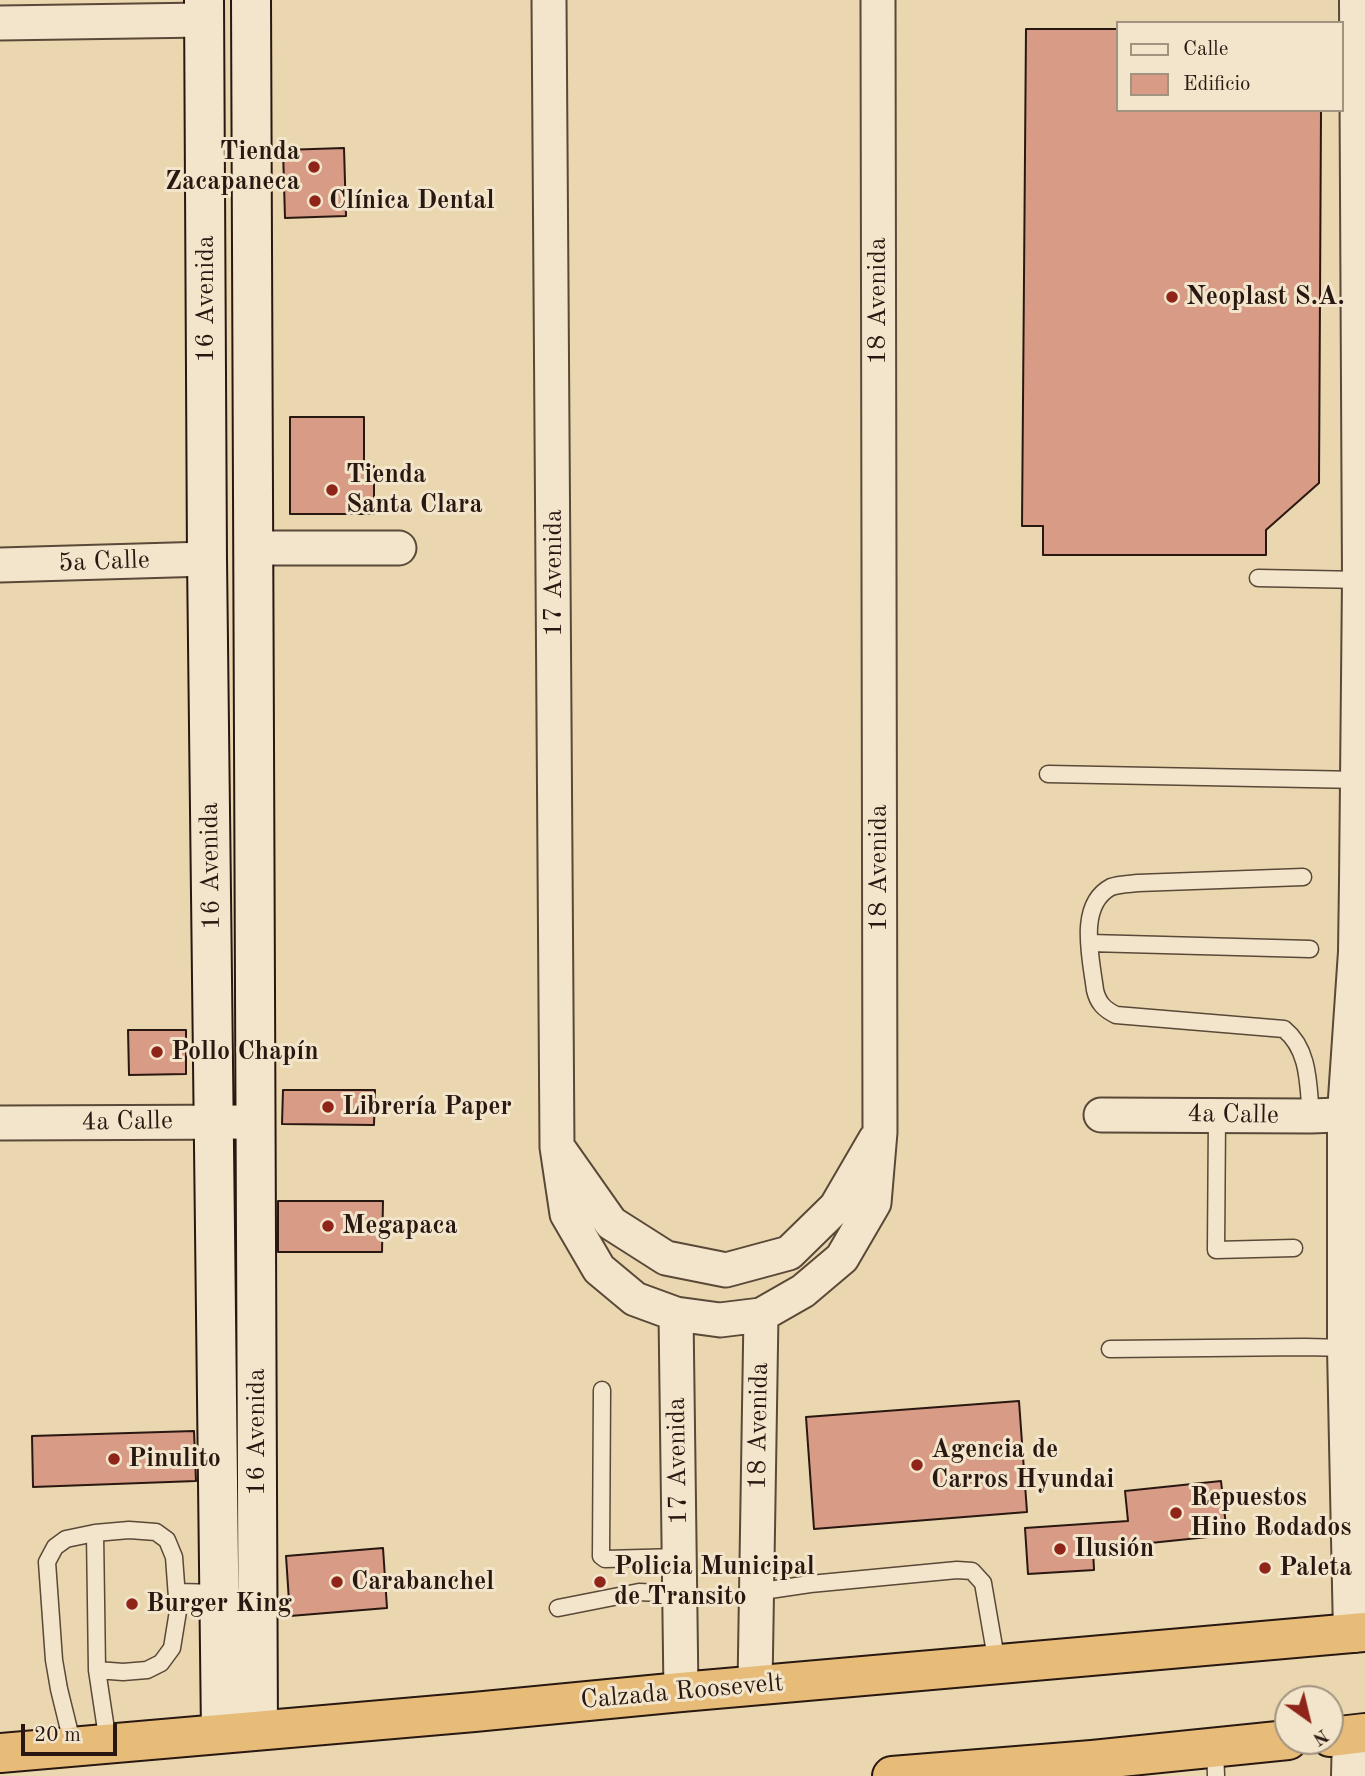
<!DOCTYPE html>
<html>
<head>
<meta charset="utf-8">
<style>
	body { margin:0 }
	#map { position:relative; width:1365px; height:1776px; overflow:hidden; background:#ebd7af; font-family:"Old Standard TT",serif }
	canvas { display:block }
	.legend { position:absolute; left:1116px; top:21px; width:228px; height:91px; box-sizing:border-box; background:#f2e5cb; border:2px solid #a29381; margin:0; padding:9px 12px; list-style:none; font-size:21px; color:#291811 }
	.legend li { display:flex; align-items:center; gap:14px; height:35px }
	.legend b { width:35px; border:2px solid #a29381 }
	.north { position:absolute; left:1274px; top:1685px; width:70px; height:70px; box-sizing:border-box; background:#f2e5cb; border:2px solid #a29381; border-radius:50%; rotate:146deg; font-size:19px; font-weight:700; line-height:28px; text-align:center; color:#291811 }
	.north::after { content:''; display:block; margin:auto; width:24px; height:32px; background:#8f2418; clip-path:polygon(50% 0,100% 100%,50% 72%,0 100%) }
	.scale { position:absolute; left:21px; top:1724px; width:96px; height:32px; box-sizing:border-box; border:4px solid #291811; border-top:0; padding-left:9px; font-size:21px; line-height:24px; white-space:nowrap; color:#291811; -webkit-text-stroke:5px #f2e5cb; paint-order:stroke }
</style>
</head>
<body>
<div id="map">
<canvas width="1365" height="1776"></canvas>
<ul class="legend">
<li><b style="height:9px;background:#f2e5cb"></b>Calle</li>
<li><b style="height:19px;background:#d89b85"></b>Edificio</li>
</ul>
<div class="north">N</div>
<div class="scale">20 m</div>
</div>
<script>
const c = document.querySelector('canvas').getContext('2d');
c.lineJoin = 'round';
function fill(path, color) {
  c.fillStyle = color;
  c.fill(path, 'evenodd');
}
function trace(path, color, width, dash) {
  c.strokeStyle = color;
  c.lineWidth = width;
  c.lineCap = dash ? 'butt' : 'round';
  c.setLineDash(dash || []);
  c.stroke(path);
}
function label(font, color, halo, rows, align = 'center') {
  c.font = font + ' "Old Standard TT",serif';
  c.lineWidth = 6;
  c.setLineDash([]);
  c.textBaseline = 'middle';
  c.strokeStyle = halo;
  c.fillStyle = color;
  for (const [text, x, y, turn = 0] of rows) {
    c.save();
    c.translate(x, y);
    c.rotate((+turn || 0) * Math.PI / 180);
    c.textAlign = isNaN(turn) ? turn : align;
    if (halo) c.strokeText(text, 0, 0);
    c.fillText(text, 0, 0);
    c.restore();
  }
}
const building = new Path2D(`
	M1026 29H1118V110H1321L1319 483 1266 530V555H1043V526H1022Z
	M344 148 346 216 285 218 283 150Z
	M290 417H364V466H374V514H290Z
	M128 1030H186V1074L129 1075Z
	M283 1090H375L374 1125 282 1124Z
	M278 1201H383L382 1252H278Z
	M1019 1401 1027 1512 814 1529 806 1417Z
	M194 1431 196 1481 33 1487 32 1436Z
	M1221 1481 1227 1535 1093 1549 1094 1570 1028 1574 1025 1528 1128 1521 1125 1491Z
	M383 1548 387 1608 290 1616 286 1556Z`);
fill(building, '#d89b85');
trace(building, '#291811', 2);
const service = new Path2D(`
	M1258 578 1362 580
	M1048 774 1360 780
	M1303 877 1138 883C1130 884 1119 884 1111 887 1077 905 1091 958 1095 990 1098 1003 1104 1009 1116 1015L1284 1029C1310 1050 1308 1086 1311 1116
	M1090 943 1310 949
	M1217 1116 1216 1250 1294 1248
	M1110 1349 1305 1347 1347 1348
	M602 1390 601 1556 605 1559 679 1557
	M95 1533 97 1670 108 1743
	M178 1592 219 1593
	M756 1592 810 1584 957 1570 972 1571 983 1583 997 1664
	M558 1608 639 1592 680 1594
	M73 1746 59 1689 54 1660 47 1562 55 1547 66 1539 95 1533 129 1530 156 1532 167 1540 174 1557 178 1611 172 1648 161 1663 147 1670 123 1672 97 1670
	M1215 1747 1216 1776`);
const minor = new Path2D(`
	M549 0 557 1147 567 1214 599 1269 635 1299 676 1314 720 1320 761 1315 803 1291 842 1258 874 1203 880 1132 878 0
	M0 23 204 20
	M252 548H399
	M0 565 207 559
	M1101 1115 1311 1116 1365 1114
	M0 1123 255 1122
	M561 1152 611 1223 666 1258 726 1270 789 1253 836 1207 875 1140
	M676 1314 681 1692
	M755 1685 761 1315`);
const tertiary = new Path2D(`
	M1353 1633 1347 1348V1113L1358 952 1359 881 1362 580 1359 0
	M1351 1776 1352 1735`);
const secondary = new Path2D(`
	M204 0 207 559 221 1733
	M251 0 258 1730`);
const trunk = new Path2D(`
	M1330 1737 1365 1733
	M0 1753 474 1712 681 1692 1365 1632
	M892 1776 1092 1760 1288 1740`);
trace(service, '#5a4838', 19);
trace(minor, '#5a4838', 37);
trace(tertiary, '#5a4838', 42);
trace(secondary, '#291811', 42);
trace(trunk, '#291811', 42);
trace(service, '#f2e5cb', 16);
trace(minor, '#f2e5cb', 33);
trace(tertiary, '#f2e5cb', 38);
trace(secondary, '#f2e5cb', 38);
trace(trunk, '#e6bc78', 38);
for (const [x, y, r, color] of [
	[314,167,7,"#8f2418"],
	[315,201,7,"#8f2418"],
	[1172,297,7,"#8f2418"],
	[332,490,7,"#8f2418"],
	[157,1052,7,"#8f2418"],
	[328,1107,7,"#8f2418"],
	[328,1226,7,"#8f2418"],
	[114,1459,7,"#8f2418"],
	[917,1465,7,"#8f2418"],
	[1176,1513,7,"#8f2418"],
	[1060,1549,7,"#8f2418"],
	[1265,1568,7,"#8f2418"],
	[337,1582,7,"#8f2418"],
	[600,1582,7,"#8f2418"],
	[132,1604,7,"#8f2418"]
]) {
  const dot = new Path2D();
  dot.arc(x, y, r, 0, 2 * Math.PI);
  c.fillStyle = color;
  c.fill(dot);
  trace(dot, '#f2e5cb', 2.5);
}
label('bold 26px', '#291811', '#f2e5cb', [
	["Tienda",300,152,"right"],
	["Zacapaneca",300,182,"right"],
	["Clínica Dental",329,201],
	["Neoplast S.A.",1186,297],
	["Tienda",346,475],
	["Santa Clara",346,505],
	["Pollo Chapín",171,1052],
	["Librería Paper",342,1107],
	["Megapaca",342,1226],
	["Agencia de",931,1450],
	["Carros Hyundai",931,1480],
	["Pinulito",128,1459],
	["Repuestos",1190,1498],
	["Hino Rodados",1190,1528],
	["Ilusión",1074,1549],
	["Policia Municipal",614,1567],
	["de Transito",614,1597],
	["Paleta",1279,1568],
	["Carabanchel",351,1582],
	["Burger King",146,1604]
], 'left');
label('26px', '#291811', '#f2e5cb', [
	["16 Avenida",206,299,-90],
	["18 Avenida",878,301,-90],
	["5a Calle",104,562,-2],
	["17 Avenida",554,573,-90],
	["16 Avenida",211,866,-91],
	["18 Avenida",879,868,-90],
	["4a Calle",1233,1115,1],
	["4a Calle",127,1122,-1],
	["18 Avenida",759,1426,-89],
	["16 Avenida",257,1432,-90],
	["17 Avenida",678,1461,-91],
	["Calzada Roosevelt",682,1692,-5]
]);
</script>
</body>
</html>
